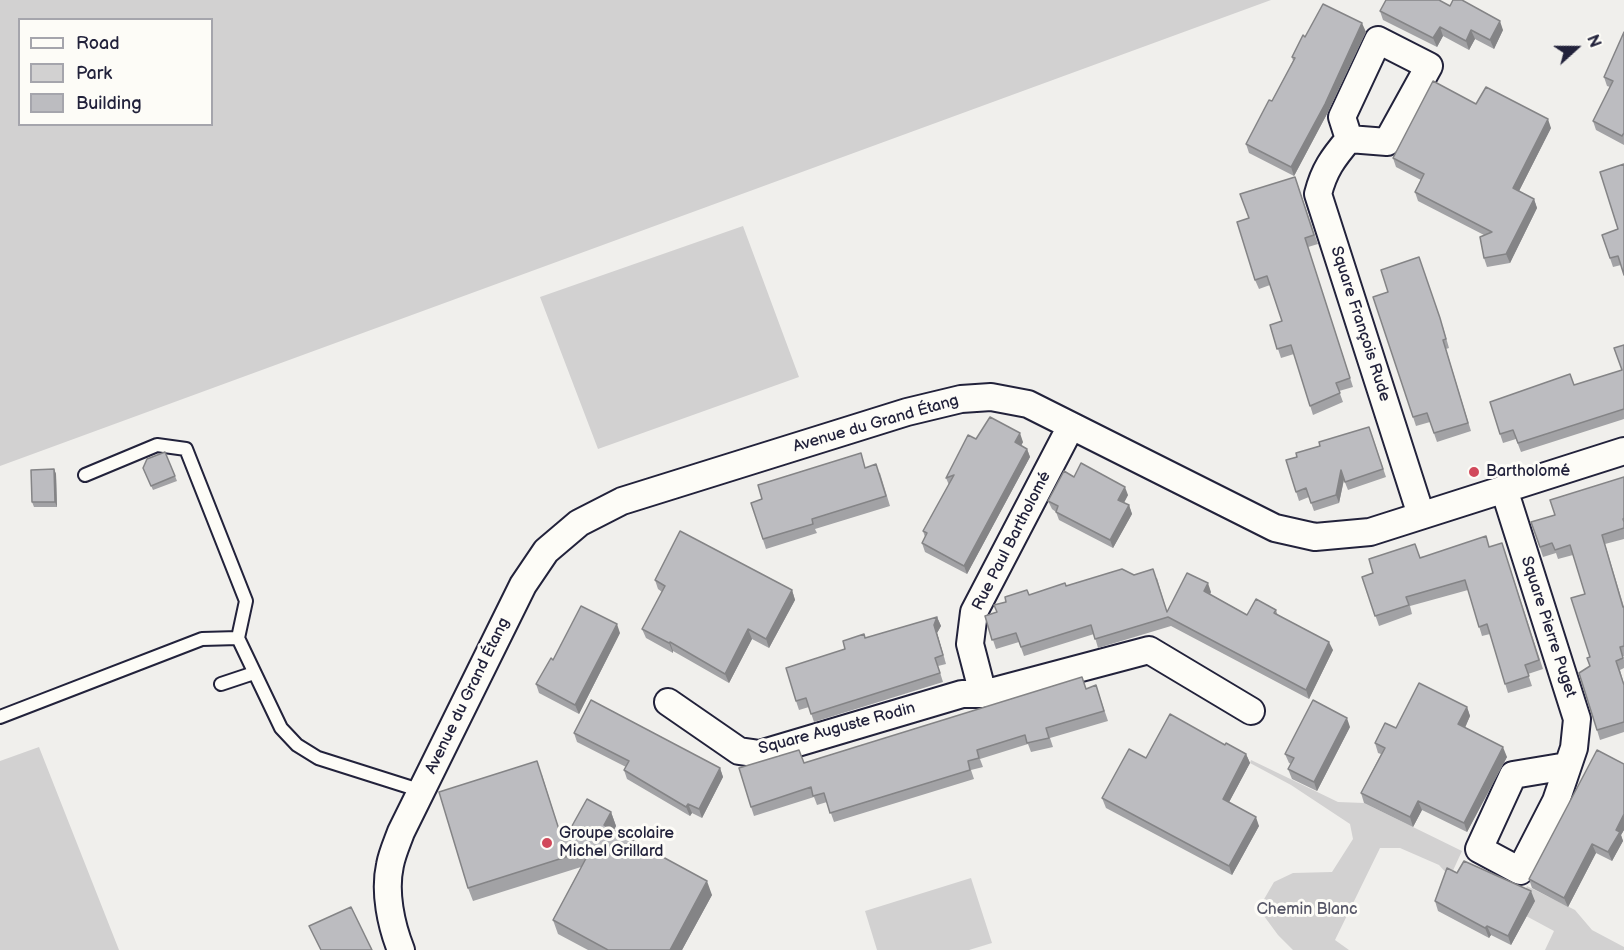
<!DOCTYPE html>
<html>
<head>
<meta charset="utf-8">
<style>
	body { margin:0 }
	#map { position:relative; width:1624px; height:950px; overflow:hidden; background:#f0efec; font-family:"Balsamiq Sans",sans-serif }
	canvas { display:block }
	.legend { position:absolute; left:18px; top:18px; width:195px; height:108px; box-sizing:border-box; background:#fdfcf7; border:2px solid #a5a5ac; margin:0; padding:8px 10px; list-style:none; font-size:18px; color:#22223b }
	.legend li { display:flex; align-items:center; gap:12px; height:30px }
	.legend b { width:30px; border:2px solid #a5a5ac }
	.north { position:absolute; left:1546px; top:18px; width:60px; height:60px; -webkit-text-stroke:4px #fdfcf7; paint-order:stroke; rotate:69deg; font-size:16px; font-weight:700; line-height:24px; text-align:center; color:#22223b }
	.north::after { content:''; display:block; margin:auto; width:21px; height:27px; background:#22223b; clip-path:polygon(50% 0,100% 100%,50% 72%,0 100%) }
</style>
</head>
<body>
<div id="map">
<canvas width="1624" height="950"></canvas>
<ul class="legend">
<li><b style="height:8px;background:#fdfcf7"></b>Road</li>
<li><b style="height:16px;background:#d2d1d1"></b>Park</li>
<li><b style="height:16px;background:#bcbcc0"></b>Building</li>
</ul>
<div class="north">N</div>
</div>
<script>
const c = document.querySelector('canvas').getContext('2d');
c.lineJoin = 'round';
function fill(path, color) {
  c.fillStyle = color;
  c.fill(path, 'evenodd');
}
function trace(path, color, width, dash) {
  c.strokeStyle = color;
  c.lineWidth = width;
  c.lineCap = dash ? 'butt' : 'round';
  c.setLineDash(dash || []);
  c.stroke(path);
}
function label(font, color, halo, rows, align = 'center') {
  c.font = font + ' "Balsamiq Sans",sans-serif';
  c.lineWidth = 6;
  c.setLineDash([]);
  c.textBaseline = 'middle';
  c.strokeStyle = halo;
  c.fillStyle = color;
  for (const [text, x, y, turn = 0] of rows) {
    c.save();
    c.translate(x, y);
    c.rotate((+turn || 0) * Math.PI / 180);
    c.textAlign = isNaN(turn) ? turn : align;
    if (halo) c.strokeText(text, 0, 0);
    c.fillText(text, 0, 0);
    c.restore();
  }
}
fill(new Path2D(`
	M0 0H1271L0 466ZM20 20H212V124H20Z
	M743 226 799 377 598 449 540 297Z
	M39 747 119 950H0V761Z
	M1251 760 1338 802 1364 803 1462 851 1450 877 1439 865 1400 848H1380L1335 940 1349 950H1293L1278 935 1264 916 1263 901 1274 882 1293 873 1332 872 1353 839 1350 824 1291 785 1250 763Z
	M971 878 992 943 969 950H877L865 911Z
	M1527 886 1575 910 1592 930 1624 947V950H1545L1554 931 1515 910Z`), '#d2d1d1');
const lane = new Path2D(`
	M85 475 157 445 186 449 246 601 238 638
	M221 684 254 673
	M0 717 202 639 238 638 281 728 297 745 318 758 422 791`);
const street = new Path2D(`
	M1378 40 1429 66 1387 142 1349 139 1342 117Z
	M1349 139C1333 158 1324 170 1318 194L1421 515
	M1504 489 1577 719 1574 748 1556 801 1520 871 1479 849 1513 775 1567 766
	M983 694 970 644 974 612 1071 426
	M668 702 739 751 760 754 962 694H983L1149 650 1251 711
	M401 950C391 925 384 892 390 865 392 854 397 843 401 832L523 585 546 551 579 523 622 501 907 412 961 399 991 397 1028 404 1275 528 1315 537 1370 532 1624 451`);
trace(lane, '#22223b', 16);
trace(street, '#22223b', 30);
trace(lane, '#fdfcf7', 12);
trace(street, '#fdfcf7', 26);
fill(new Path2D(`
	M1450 6 1503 30 1494 49 1475 39 1469 50 1443 36 1437 47 1383 20 1380 11Z
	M1366 32 1328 112 1294 176 1249 153 1246 144 1272 101 1293 61 1292 57 1305 37Z
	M1624 32V145L1596 130 1593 121 1610 87 1607 86 1604 77Z
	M1476 104 1551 128 1519 191 1534 199 1537 208 1510 263 1487 267 1484 258V235L1418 201 1415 192 1421 180 1396 167 1393 158Z
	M1295 177 1318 244 1308 247 1353 387 1339 391 1343 402 1313 415 1294 354 1281 358 1270 325 1282 321 1270 285 1259 289 1255 280Z
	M1618 229 1621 265 1613 267 1602 235Z
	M1373 297 1443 327 1449 348 1446 349 1471 431 1437 442 1430 422 1416 426Z
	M1624 345V419L1521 452 1516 439 1503 443 1500 434 1574 385 1622 370Z
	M1372 435 1386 477 1348 490 1344 480 1339 503 1314 511 1309 497 1299 501 1286 460Z
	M976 439 1023 442 1021 446 1027 449 1030 457 967 574 925 552 922 543 925 537 923 531 949 485 946 478Z
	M866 467 880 473 890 506 815 529 817 533 766 549 751 503Z
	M143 468 175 476 177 481 153 490Z
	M54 469 56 474 57 507H34L32 502Z
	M1074 477 1128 495 1124 503 1129 505 1132 514 1113 548 1059 520 1056 512 1052 509 1048 501Z
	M1624 477V539L1605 544 1624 607V656H1623L1624 660V668L1620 670 1624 684V732L1600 740 1597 730 1590 666 1585 594 1573 555 1558 559 1556 553 1543 557 1531 522 1555 515Z
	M1502 543 1543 669 1528 674 1532 686 1508 693 1490 634 1482 636 1468 590 1410 606 1412 614 1379 626 1362 577 1420 557 1490 547Z
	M1157 578 1167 612 1211 592 1210 594 1247 615 1276 610 1278 616 1333 650 1309 699 1171 626 1098 648 1094 634 1024 656 1019 642 996 649 985 616 997 612 1029 595 1066 586Z
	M655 580 792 590 795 600 769 648 752 639 729 683 673 651V653L646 638 642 629 662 592 658 589Z
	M937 617 941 626 937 633 946 664 938 666 943 682 814 722 809 707 799 710 796 701 845 649 865 638Z
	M620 633 579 714 539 693 536 684 553 660Z
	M1096 685 1108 721 1050 738 1053 747 1031 752 1028 744 980 759 983 767 971 770 974 779 834 822 827 802 817 805 814 797 754 816 751 807 804 763 1086 689Z
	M1467 707 1470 716 1465 728 1507 757 1467 832 1422 810 1413 827 1364 803 1361 793 1381 754 1378 753 1375 743 1396 728Z
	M1350 727 1317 791 1292 779 1288 769 1291 764 1289 763 1285 754Z
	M574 733 720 768 723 777 702 818 692 813 690 816 627 779 624 770 626 767 577 742Z
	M1225 745 1246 754 1250 763 1229 802 1259 826 1232 875 1106 808 1102 798Z
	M1624 764V830L1621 835 1623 841 1612 861 1596 853 1568 907 1532 888 1529 879Z
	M542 775 563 842 611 812 616 826 614 830 712 895 682 950H588L558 934 553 920 581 867 473 901 468 888Z
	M1457 873 1535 901 1511 945 1491 935 1489 938 1438 911 1435 901Z`), '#a2a2a5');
fill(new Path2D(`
	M1500 21 1503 30 1494 49 1490 40Z
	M1362 23 1366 32 1328 112 1294 176 1291 167Z
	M1440 27 1443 36 1437 47 1433 38Z
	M1471 30 1475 39 1469 50 1466 41Z
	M1548 119 1551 128 1516 197 1513 188Z
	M1534 199 1537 208 1510 263 1506 254Z
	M1020 433 1023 442 1018 451 1015 442Z
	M1027 449 1030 457 967 574 964 566Z
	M54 469 56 474 57 507 55 502Z
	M1341 470 1344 479 1339 503 1336 495Z
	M1125 487 1128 495 1121 508 1118 500Z
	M1129 505 1132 514 1113 548 1110 540Z
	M1208 583 1211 592 1207 600 1204 591Z
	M792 590 795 600 769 648 766 639Z
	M937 617 941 626 937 633 946 664 934 625Z
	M617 624 620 633 579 714 575 705Z
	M748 629 752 639 729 683 725 674Z
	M670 642 673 651V653L669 643Z
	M1329 642 1333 650 1309 699 1306 690Z
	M1467 707 1470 716 1462 734 1458 724Z
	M1347 718 1350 727 1317 791 1314 782Z
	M1503 747 1507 757 1467 832 1464 823Z
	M1246 754 1250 763 1226 808 1223 799Z
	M720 768 723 777 702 818 699 809Z
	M1418 801 1422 810 1413 827 1410 817Z
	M688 804 692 813 690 816 686 807Z
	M611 812 616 826 609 839 604 825Z
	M1624 814V830L1621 835 1623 841 1612 861 1608 852 1616 830Z
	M1256 817 1259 826 1232 875 1229 866Z
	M1592 844 1596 853 1568 907 1564 898Z
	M707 881 712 895 682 950H670Z
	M1531 891 1535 901 1511 945 1508 936Z
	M1487 926 1491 935 1489 938 1485 928Z`), '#848486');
const building = new Path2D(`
	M1386 0H1439L1450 6 1453 0H1462L1500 21 1490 40 1471 30 1466 41 1440 27 1433 38 1380 11Z
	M1323 4 1362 23 1325 104 1291 167 1246 144 1269 100 1272 101 1295 58 1292 57 1303 35 1305 37Z
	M1624 32V133L1622 136 1593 121 1613 81 1604 77Z
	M1433 81 1476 104 1486 87 1548 119 1513 188 1534 199 1506 254 1484 258 1480 237 1492 232 1415 192 1424 174 1393 158Z
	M1624 164V275L1618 256 1610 258 1602 235 1618 229 1600 172Z
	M1295 177 1314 235 1305 238 1350 378 1336 383 1340 393 1310 406 1291 345 1277 349 1270 325 1282 321 1267 276 1255 280 1237 222 1249 218 1240 194Z
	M1419 257 1440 318 1446 339 1443 340 1468 423 1434 433 1427 413 1413 417 1373 297 1388 292 1381 270Z
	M1624 345V409L1518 443 1513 430 1500 434 1490 402 1570 374 1574 385 1622 370 1614 348Z
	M990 417 1020 433 1015 442 1027 449 964 566 922 543 927 533 923 531 954 475 946 478 968 435 976 439Z
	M1369 427 1383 469 1345 482 1341 470 1336 495 1311 503 1306 488 1296 492 1286 460 1297 457 1296 453 1320 446 1319 442Z
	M165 452 175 476 151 486 143 468 147 459Z
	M861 453 865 468 876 464 886 496 812 519 813 524 763 539 751 503 762 499 758 485Z
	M1081 463 1125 487 1118 500 1129 505 1110 540 1056 512 1058 506 1048 501 1064 471 1074 477Z
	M54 469 55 502H32L31 470Z
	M1624 477V518L1623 519 1624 522V528L1602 535 1623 607H1624V646L1620 647 1623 658 1616 661 1624 685V722L1597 730 1579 673 1590 666 1587 658 1590 657 1571 598 1585 594 1570 545 1555 550 1552 543 1540 547 1531 522 1555 515 1550 500Z
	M680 531 792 590 766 639 748 629 725 674 670 642 669 643 642 629 665 586 655 580Z
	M1486 536 1489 547 1502 543 1539 660 1525 665 1529 676 1505 684 1487 624 1479 627 1465 580 1406 597 1409 605 1375 616 1362 577 1373 573 1369 559 1415 544 1420 558Z
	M1122 569 1134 575 1153 569 1167 612 1187 573 1208 583 1204 591 1247 615 1256 599 1276 610 1274 613 1329 642 1306 690 1168 617 1095 639 1091 625 1021 647 1016 633 992 640 985 616 997 612 994 605 1006 602 1005 597 1027 590 1029 595 1065 583 1066 586Z
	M581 606 617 624 575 705 536 684 551 658 553 660Z
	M937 617 934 625 943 655 935 658 940 673 811 714 806 698 796 701 786 668 845 649 843 641 864 634 865 638Z
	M1082 677 1086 689 1096 685 1104 711 1046 728 1049 738 1027 743 1025 735 977 750 979 758 968 761 970 770 830 813 824 793 813 796 811 787 751 807 739 768 799 750 804 763Z
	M1419 683 1467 707 1458 724 1503 747 1464 823 1418 801 1410 817 1361 793 1385 748 1375 743 1385 723 1396 728Z
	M591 700 720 768 699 809 688 804 686 807 624 770 629 761 574 733Z
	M1313 700 1347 718 1314 782 1288 769 1294 758 1285 754Z
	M1170 714 1225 745 1226 743 1246 754 1223 799 1256 817 1229 866 1102 798 1129 749 1146 758Z
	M1597 750 1624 764V814L1616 830 1620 832 1608 852 1592 844 1564 898 1529 879Z
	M537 761 563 842 587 799 611 812 604 825 707 881 670 950H608L553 920 591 849 468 888 439 792Z
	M1464 861 1531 891 1508 936 1487 926 1485 928 1435 901 1447 868 1457 873Z
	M351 907 372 950H321L309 926Z`);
fill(building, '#bcbcc0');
trace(building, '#848486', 1.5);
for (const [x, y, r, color] of [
	[1474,472,6,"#d1495b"],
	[547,843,6,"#d1495b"]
]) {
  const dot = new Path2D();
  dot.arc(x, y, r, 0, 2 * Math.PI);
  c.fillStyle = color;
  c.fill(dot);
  trace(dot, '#fdfcf7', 2);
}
label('16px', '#22223b', '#fdfcf7', [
	["Square François Rude",1360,324,72],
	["Avenue du Grand Étang",876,424,-16],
	["Rue Paul Bartholomé",1012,541,-63],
	["Square Pierre Puget",1548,627,72],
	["Avenue du Grand Étang",468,696,-64],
	["Square Auguste Rodin",837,729,-15]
]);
label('16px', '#22223b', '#fdfcf7', [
	["Bartholomé",1486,472],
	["Groupe scolaire",559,834],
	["Michel Grillard",559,852]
], 'left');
label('16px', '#575768', '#fdfcf7', [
	["Chemin Blanc",1307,910]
]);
</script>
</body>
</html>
